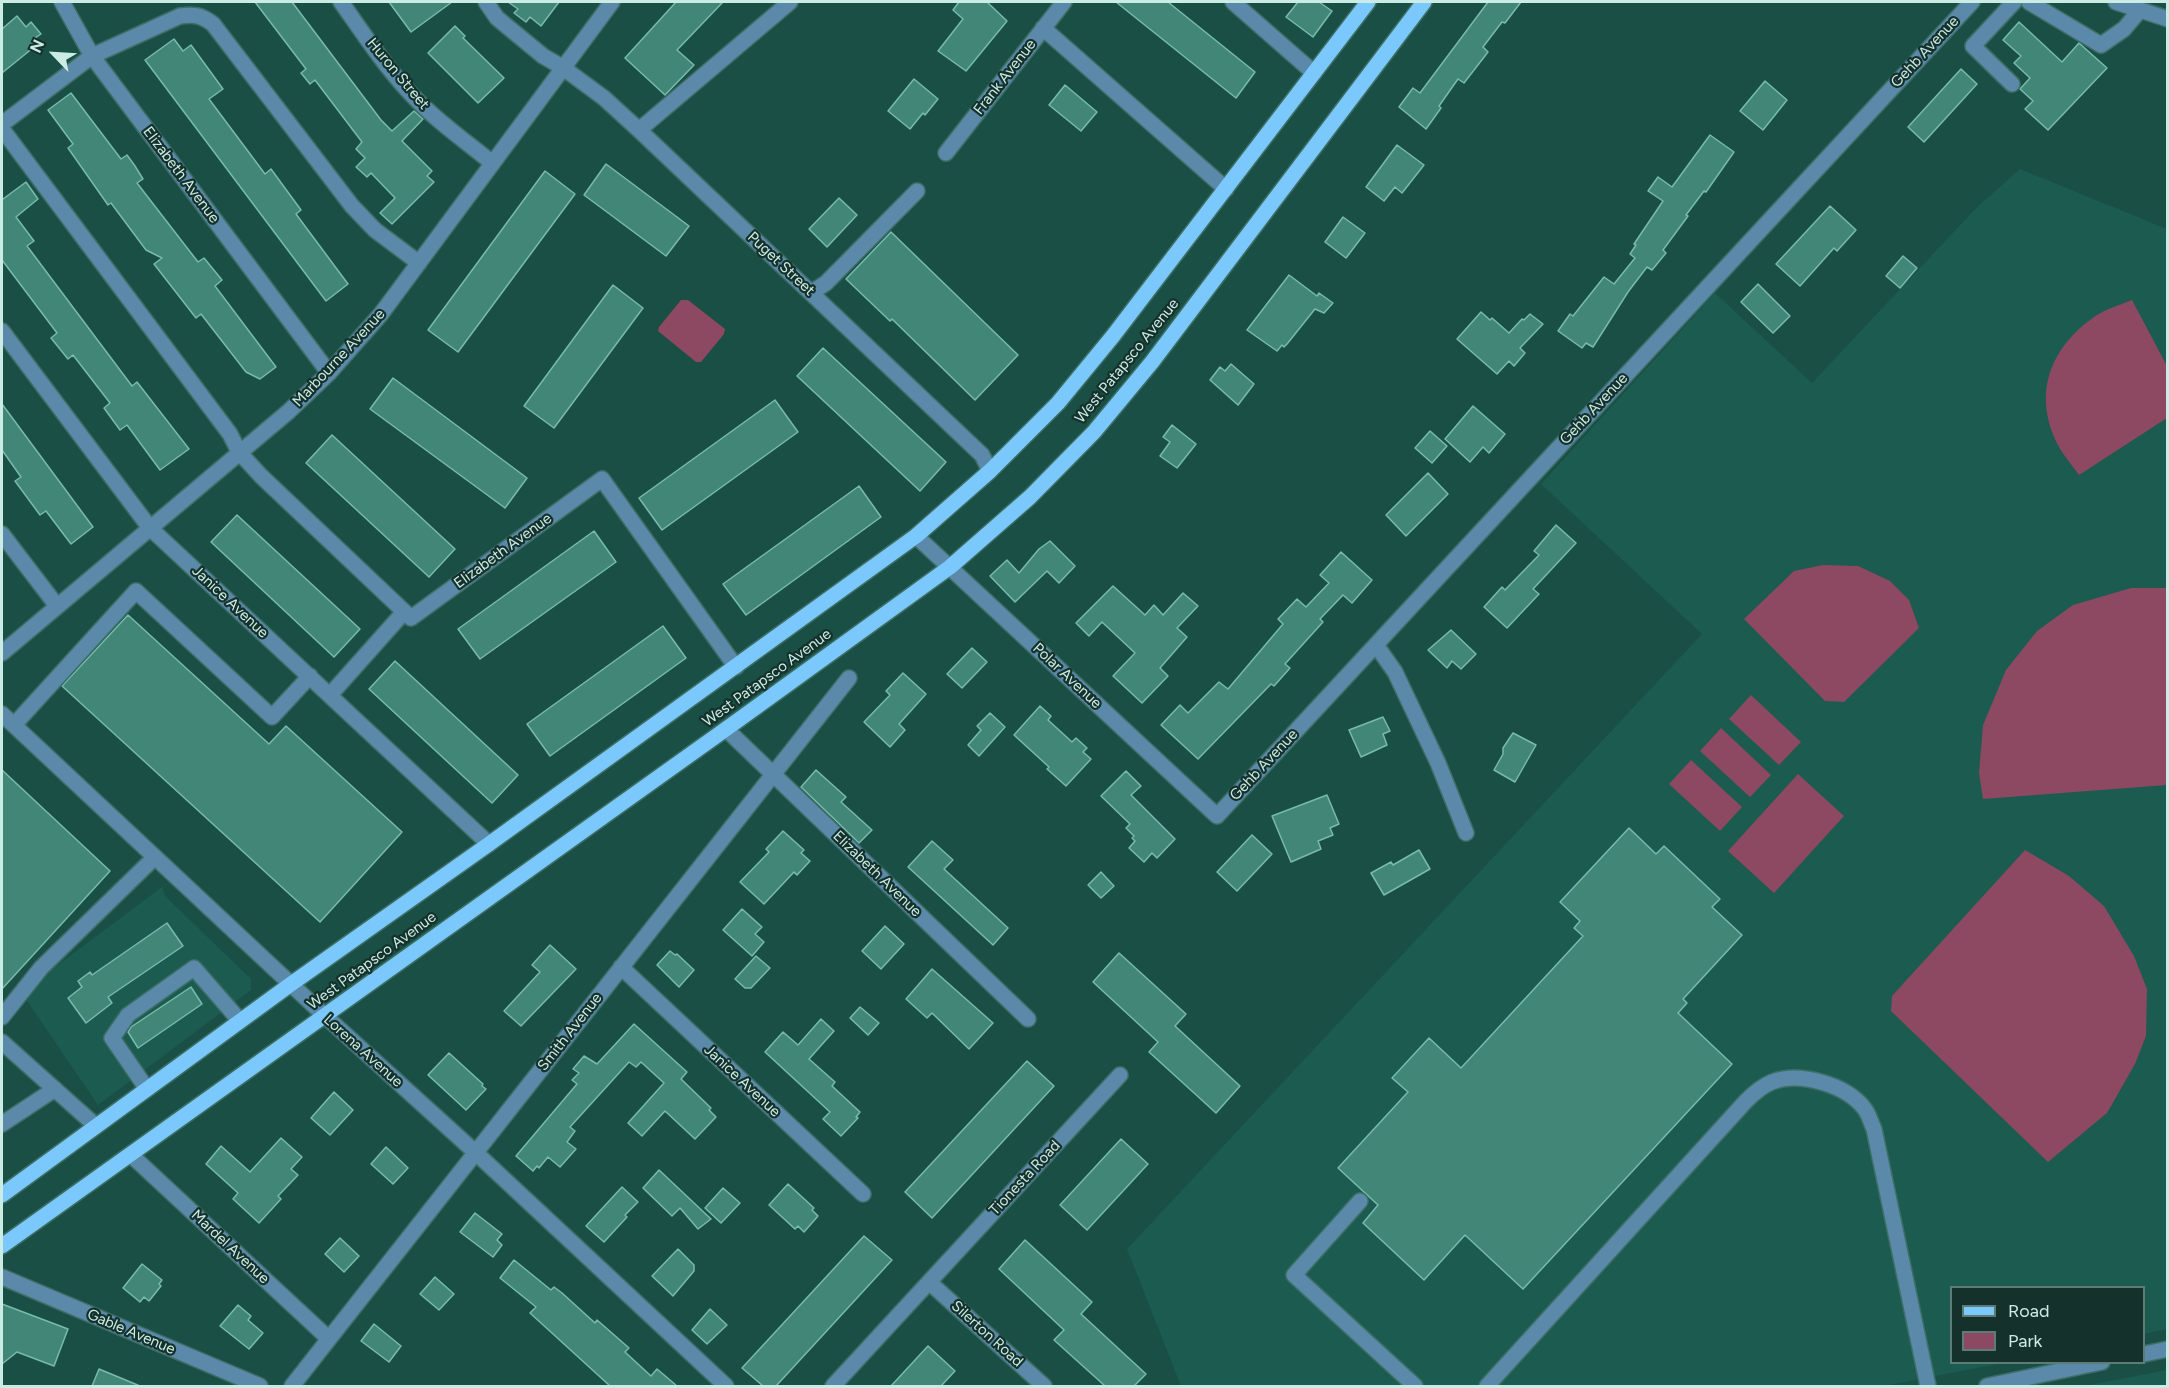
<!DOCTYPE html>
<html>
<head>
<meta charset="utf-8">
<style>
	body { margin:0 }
	#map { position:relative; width:2169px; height:1388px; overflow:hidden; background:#1a4f45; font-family:Figtree,sans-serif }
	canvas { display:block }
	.frame { position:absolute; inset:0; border:3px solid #cbece4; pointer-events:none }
	.legend { position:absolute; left:1950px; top:1286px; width:195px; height:78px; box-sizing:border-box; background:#15312c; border:2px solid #5e7c76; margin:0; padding:8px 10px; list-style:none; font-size:18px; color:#cbece4 }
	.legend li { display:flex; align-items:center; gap:12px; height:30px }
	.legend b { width:30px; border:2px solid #5e7c76 }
	.north { position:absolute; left:24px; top:24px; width:60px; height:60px; -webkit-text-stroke:4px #15312c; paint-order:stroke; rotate:295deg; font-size:16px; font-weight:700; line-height:24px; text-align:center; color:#cbece4 }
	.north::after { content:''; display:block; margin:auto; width:21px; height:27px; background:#cbece4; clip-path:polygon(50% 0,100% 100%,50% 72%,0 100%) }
</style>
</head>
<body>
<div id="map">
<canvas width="2169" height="1388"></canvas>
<div class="frame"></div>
<ul class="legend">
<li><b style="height:8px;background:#7ac8fc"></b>Road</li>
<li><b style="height:16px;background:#8c4961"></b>Park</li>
</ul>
<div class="north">N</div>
</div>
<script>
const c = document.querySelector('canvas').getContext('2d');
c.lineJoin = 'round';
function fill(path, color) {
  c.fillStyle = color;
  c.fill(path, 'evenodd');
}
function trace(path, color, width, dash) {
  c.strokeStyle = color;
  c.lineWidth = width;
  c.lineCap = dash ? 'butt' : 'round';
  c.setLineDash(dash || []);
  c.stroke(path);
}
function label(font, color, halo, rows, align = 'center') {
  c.font = font + ' Figtree,sans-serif';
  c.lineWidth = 4.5;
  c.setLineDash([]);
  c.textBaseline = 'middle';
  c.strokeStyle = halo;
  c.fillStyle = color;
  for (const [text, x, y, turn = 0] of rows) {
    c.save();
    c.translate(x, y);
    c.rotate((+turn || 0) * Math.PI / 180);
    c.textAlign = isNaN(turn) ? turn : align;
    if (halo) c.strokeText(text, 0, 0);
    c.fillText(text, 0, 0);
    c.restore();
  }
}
fill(new Path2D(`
	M2020 169 2167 229V1329L2144 1334V1288H1952V1362L2003 1363 1884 1386H1181L1127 1249 1702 634 1541 484 1715 293 1812 383 1978 206Z
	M162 887 165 896 251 979V990L98 1105 25 998 47 973Z
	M2167 1370V1386H2084Z`), '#1b5b50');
fill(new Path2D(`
	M681 300H688L725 329 724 334 701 362H696L658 331 659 327Z
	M2132 300 2167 366V418L2079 475C2072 465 2063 455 2058 445 2032 394 2050 348 2094 317 2105 309 2120 305 2132 300Z
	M1823 565 1858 566 1890 581 1909 600 1919 628 1844 702 1825 701 1744 619 1794 571Z
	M2131 588H2167V785L1983 799 1979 773 1983 725 2006 670 2037 631 2073 605Z
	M1751 695 1801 742 1779 765 1729 719Z
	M1721 728 1771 775 1750 797 1700 751Z
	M1691 760 1742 807 1720 831 1669 784Z
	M1798 774 1844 816 1774 893 1728 851Z
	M2025 850 2069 876 2104 906 2134 956 2147 989 2146 1036 2135 1064 2107 1113 2048 1162 1891 1011 1892 996Z`), '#8c4961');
const building = new Path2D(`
	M255 2H292L381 120 392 131 414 111 423 119 402 141 432 171 427 176 434 182 392 224 380 213 395 198 371 173 367 177 356 167 365 158 356 149 362 142 315 80 310 84 301 73 306 69Z
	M389 2H452L411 32Z
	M508 2H559L541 26 530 17 526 22 514 13 518 9Z
	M676 2H723L677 50 694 65 665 95 625 58Z
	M959 2H987L1007 21 966 71 938 51 963 19 953 10Z
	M1116 2H1168L1255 72 1236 98Z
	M1298 2H1319L1332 11 1313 37 1286 17Z
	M1488 2H1521L1505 23 1502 22 1483 47 1488 52 1464 83 1458 79 1439 106 1441 108 1426 129 1399 107 1413 88 1420 93Z
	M17 16 26 27 31 22 41 34 35 38 39 43 2 73V29Z
	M2019 22 2062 62 2079 43 2107 68 2048 130 2025 109 2033 101 2020 89 2030 78 2014 63 2021 56 2003 40Z
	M455 26 465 36 463 38 504 78 478 103 428 53Z
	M174 39 183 51 191 45 223 89 209 99 265 174 271 169 301 210 296 214 348 284 326 301 145 60Z
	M1961 69 1977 84 1924 142 1908 127Z
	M914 79 938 99 925 115 923 113 910 129 888 111Z
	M1765 81 1787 100 1763 130 1740 111Z
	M1065 85 1097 112 1081 131 1049 105Z
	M71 93 121 159 127 155 135 166 143 179 137 183 198 262 204 258 222 280 215 286 276 367 260 379 246 372 201 314 196 318 154 264 162 258 146 250 111 203 108 205 68 148 73 144 48 110Z
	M1710 135 1734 152 1706 192 1704 191 1686 215 1688 216 1663 250 1666 253 1652 270 1647 267 1628 292 1593 347 1586 343 1582 348 1558 331 1570 314 1573 316 1604 277 1614 284 1635 258 1630 254 1636 245 1634 244 1663 201 1648 191 1658 177 1672 187Z
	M1397 145 1424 165 1402 193 1395 187 1384 201 1366 187Z
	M606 164 689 226 666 256 584 195Z
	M545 171 575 194 458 352 428 330Z
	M26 182 38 199 16 217 34 241 27 246 132 386 137 382 189 449 160 470 127 425 120 430 104 408 110 403 73 355 68 359 51 338 57 333 2 260V198L3 199Z
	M839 198 857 215 827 247 809 229Z
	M1830 206 1856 230 1837 251 1834 248 1800 286 1776 264Z
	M1343 217 1365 233 1346 258 1325 242Z
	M891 232 1018 355 975 400 892 319 890 321 846 279Z
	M1903 256 1917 268 1900 288 1886 276Z
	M1289 275 1317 296 1319 293 1333 303 1324 313 1315 309 1287 344 1284 347 1282 345 1277 351 1247 330Z
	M1758 284 1790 316 1773 333 1741 302Z
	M613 285 643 308 554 428 524 406Z
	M1481 312 1490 320 1492 318 1509 333 1522 319 1524 320 1530 314 1543 324 1520 348 1525 353 1514 366 1509 361 1497 374 1457 339Z
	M823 348 946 462 920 491 797 376Z
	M1231 364 1254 384 1238 405 1210 380 1220 367 1225 371Z
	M393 378 527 478 505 508 370 409Z
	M775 400 798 432 662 530 639 498Z
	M2 404 93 527 71 544 46 511 40 515 15 481 21 477 2 450Z
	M1473 406 1505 434 1489 453 1483 447 1470 462 1445 439Z
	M1172 425 1196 444 1177 468 1160 456 1170 442 1163 437Z
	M1430 431 1447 446 1432 463 1415 448Z
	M332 435 455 549 429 577 306 463Z
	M1428 473 1448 494 1406 536 1386 515Z
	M859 486 881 517 746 615 723 584Z
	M237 515 360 629 334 657 211 542Z
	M1556 525 1576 543 1533 589 1539 594 1507 628 1484 607 1502 587 1505 590 1539 555 1534 551Z
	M594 531 616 562 480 659 458 629Z
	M1050 541 1075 566 1059 583 1047 571 1015 602 990 576 1007 560 1019 573 1039 549Z
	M1341 552 1372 580 1352 603 1343 595 1320 619 1323 622 1285 664 1290 668 1274 686 1271 684 1198 759 1161 725 1180 705 1188 713 1219 682 1228 689 1283 624 1278 619 1297 599 1306 607 1329 583 1320 575Z
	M1113 586 1145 615 1154 605 1163 615 1183 593 1198 606 1177 628 1187 637 1160 668 1168 676 1142 703 1113 676 1135 653 1102 622 1089 636 1076 623Z
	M128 615 269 744 286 726 402 832 320 922 62 686Z
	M663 626 686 658 550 756 527 724Z
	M1451 630 1476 654 1461 669 1452 661 1447 668 1428 650Z
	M972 648 987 662 962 688 947 674Z
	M395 661 518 775 492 803 369 689Z
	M903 673 926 694 899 724 905 730 890 747 864 722 890 695 886 691Z
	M1040 706 1051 716 1048 720 1072 742 1076 738 1087 748 1083 752 1091 759 1066 786 1047 769 1049 767 1014 735Z
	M990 713 1005 727 979 756 968 745 981 730 977 726Z
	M1383 717 1390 731 1383 734 1387 745 1361 757 1349 730Z
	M1513 733 1536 745 1515 782 1494 770 1503 754V748Z
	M2 770 110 871 2 989Z
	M816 770 846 797 841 802 872 830 859 843 801 787Z
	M1126 771 1141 786 1131 795 1175 839 1157 858 1152 853 1144 862 1129 848 1135 841 1132 838 1134 836 1126 828 1130 824 1101 796Z
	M1327 795 1339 824 1330 828 1333 835 1318 841 1321 849 1291 862 1272 816Z
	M1629 828 1656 854 1664 846 1720 899 1712 907 1742 935 1683 999 1687 1003 1678 1013 1732 1064 1523 1289 1465 1235 1424 1280 1363 1223 1378 1205 1338 1168 1408 1092 1392 1078 1429 1038 1461 1068 1583 936 1574 928 1580 921 1560 902Z
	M783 831 804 850 801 853 810 861 797 875 794 872 764 904 740 882 769 852 766 849Z
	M1252 835 1272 854 1237 891 1217 872Z
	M932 841 953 860 944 869 1008 928 993 945 908 867Z
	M1419 850 1430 869 1384 895 1371 873 1391 862 1393 865Z
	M1101 872 1114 886 1101 898 1088 885Z
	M742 909 762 927 755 934 764 942 752 956 723 930Z
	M167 923 183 946 108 997 112 1003 86 1023 68 998 82 987 78 981 90 972 92 975Z
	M885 926 904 944 881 969 862 951Z
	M550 945 576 969 521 1026 504 1011 540 972 532 965Z
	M670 951 675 955 677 954 694 970 679 987 657 965Z
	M1119 953 1186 1014 1175 1026 1240 1086 1216 1113 1149 1052 1158 1042 1093 982Z
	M756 956 770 968 751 988H745L735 979Z
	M932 969 993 1023 969 1049 932 1013 927 1018 906 999Z
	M191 987 202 1004 138 1048 128 1032 131 1027Z
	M860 1007 879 1023 868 1035 850 1018Z
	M821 1019 834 1031 809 1059 835 1082 832 1086 860 1112 856 1117 858 1118 841 1136 823 1119 830 1112 765 1052 783 1032 798 1045Z
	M634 1024 687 1072 681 1079 711 1108 709 1110 716 1117 695 1139 665 1111 642 1136 628 1123 664 1083 641 1062 636 1067 629 1062 570 1127 575 1131 567 1142 576 1149 560 1167 548 1157 539 1168 537 1166 533 1171 516 1156 577 1084 572 1080 579 1073 573 1069 584 1056 597 1064Z
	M449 1053 483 1084 482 1086 486 1089 466 1110 428 1075Z
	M1027 1061 1054 1086 932 1218 905 1192Z
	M334 1092 353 1110 330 1135 311 1118Z
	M281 1138 302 1157 291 1169 298 1175 278 1196 281 1199 259 1223 233 1199 238 1193 206 1164 221 1146 250 1172Z
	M1121 1139 1148 1164 1087 1230 1060 1205Z
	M386 1147 408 1168 393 1184 371 1164Z
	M659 1170 711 1219 698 1229 680 1208 672 1216 643 1188Z
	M788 1184 814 1208 812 1210 818 1216 804 1232 798 1226 795 1229 769 1205Z
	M622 1187 638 1202 625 1215 627 1217 604 1242 586 1226Z
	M723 1188 740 1203 721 1223 705 1208Z
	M475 1213 502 1234 497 1240 502 1245 493 1257 460 1232Z
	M864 1236 892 1260 776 1386H763L742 1368Z
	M340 1238 359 1256 344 1272 325 1254Z
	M1025 1240 1092 1302 1081 1314 1146 1374 1134 1386H1105L1054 1340 1064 1330 999 1269Z
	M678 1249 694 1265V1271L673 1296 652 1276Z
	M514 1260 551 1290 554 1287 562 1293 595 1323 597 1320 629 1348 625 1352 651 1376 657 1369 677 1386H610L530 1313 536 1307 500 1278Z
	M142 1264 162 1280 159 1284 161 1286 149 1301 144 1297 140 1302 123 1288Z
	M435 1277 454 1294 439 1310 420 1294Z
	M2 1304 68 1329 54 1366 17 1352 2 1364Z
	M238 1305 251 1316 248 1320 263 1333 249 1349 220 1326Z
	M710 1309 727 1325 707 1344 692 1330Z
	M374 1324 401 1346 389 1362 361 1341Z
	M928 1346 955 1371 941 1386H891Z
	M99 1369 140 1386H92Z`);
fill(building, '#428678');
trace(building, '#77bbac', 1.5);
const minor = new Path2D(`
	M62 2 92 56 329 373
	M341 2C363 33 384 65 410 93 434 119 464 140 491 162
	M486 2 497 18 543 56 562 67 604 98 639 130 982 455 990 471
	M1233 2 1314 73
	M2029 2 2101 45 2124 29 2140 10
	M2116 2 2168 19
	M1043 28 1226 189
	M2012 84 1973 46 2014 2
	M2 124 92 56 180 16C194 14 201 15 213 24L352 206 375 230 419 263
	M2 129 230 434 239 452 261 476 411 618 602 479 736 667
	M639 130 790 2
	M946 153 1064 2
	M811 293 826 283 917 191
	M2 331 150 528 489 844
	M2 534 57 606
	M916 536 1217 816 1972 2
	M1376 645 1395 672 1438 763 1466 833
	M2 653 288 412 329 373 381 314 612 2
	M330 695 404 612
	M2 714 325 1016 475 1152 726 1386
	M14 725 136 591 272 717 310 676
	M726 729 1028 1019
	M621 967 863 1194
	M2 1017 41 968 155 857
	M2 1042 96 1126
	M147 1089 112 1038 128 1015 194 968 240 1021
	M2 1124 55 1089
	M131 1155 328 1338
	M1360 1201 1294 1275 1415 1386
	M2 1277 260 1386
	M929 1282 1044 1386
	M2144 1354 2168 1349
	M292 1386 849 678
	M833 1386 1120 1075
	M1487 1386 1746 1101C1754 1093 1762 1086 1772 1082 1800 1071 1846 1085 1864 1108 1869 1114 1871 1123 1874 1129L1928 1386
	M1987 1386 2102 1362`);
const major = new Path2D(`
	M2 1195 291 984 489 844 916 536 990 471 1058 403 1113 336 1368 2
	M2 1246 726 729 950 567 1030 497 1094 432 1152 362 1424 2`);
trace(minor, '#3d6e65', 18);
trace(major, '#3d6e65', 18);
trace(minor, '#5a89a9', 15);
trace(major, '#7ac8fc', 15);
label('15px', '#cbece4', '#15312c', [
	["Gehb Avenue",1925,52,-47],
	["Huron Street",398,74,50],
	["Frank Avenue",1005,77,-52],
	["Elizabeth Avenue",181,175,53],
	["Puget Street",781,264,43],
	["Marbourne Avenue",339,358,-47],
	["West Patapsco Avenue",1127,361,-51],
	["Gehb Avenue",1594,409,-47],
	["Elizabeth Avenue",503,551,-36],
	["Janice Avenue",230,602,43],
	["Polar Avenue",1067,676,43],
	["West Patapsco Avenue",767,678,-36],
	["Gehb Avenue",1264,765,-47],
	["Elizabeth Avenue",877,874,44],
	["West Patapsco Avenue",372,961,-36],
	["Smith Avenue",570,1032,-52],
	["Lorena Avenue",363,1051,42],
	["Janice Avenue",742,1081,43],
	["Tionesta Road",1025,1178,-47],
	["Mardel Avenue",230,1247,43],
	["Gable Avenue",131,1332,23],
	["Silerton Road",987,1334,42]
]);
</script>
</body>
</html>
